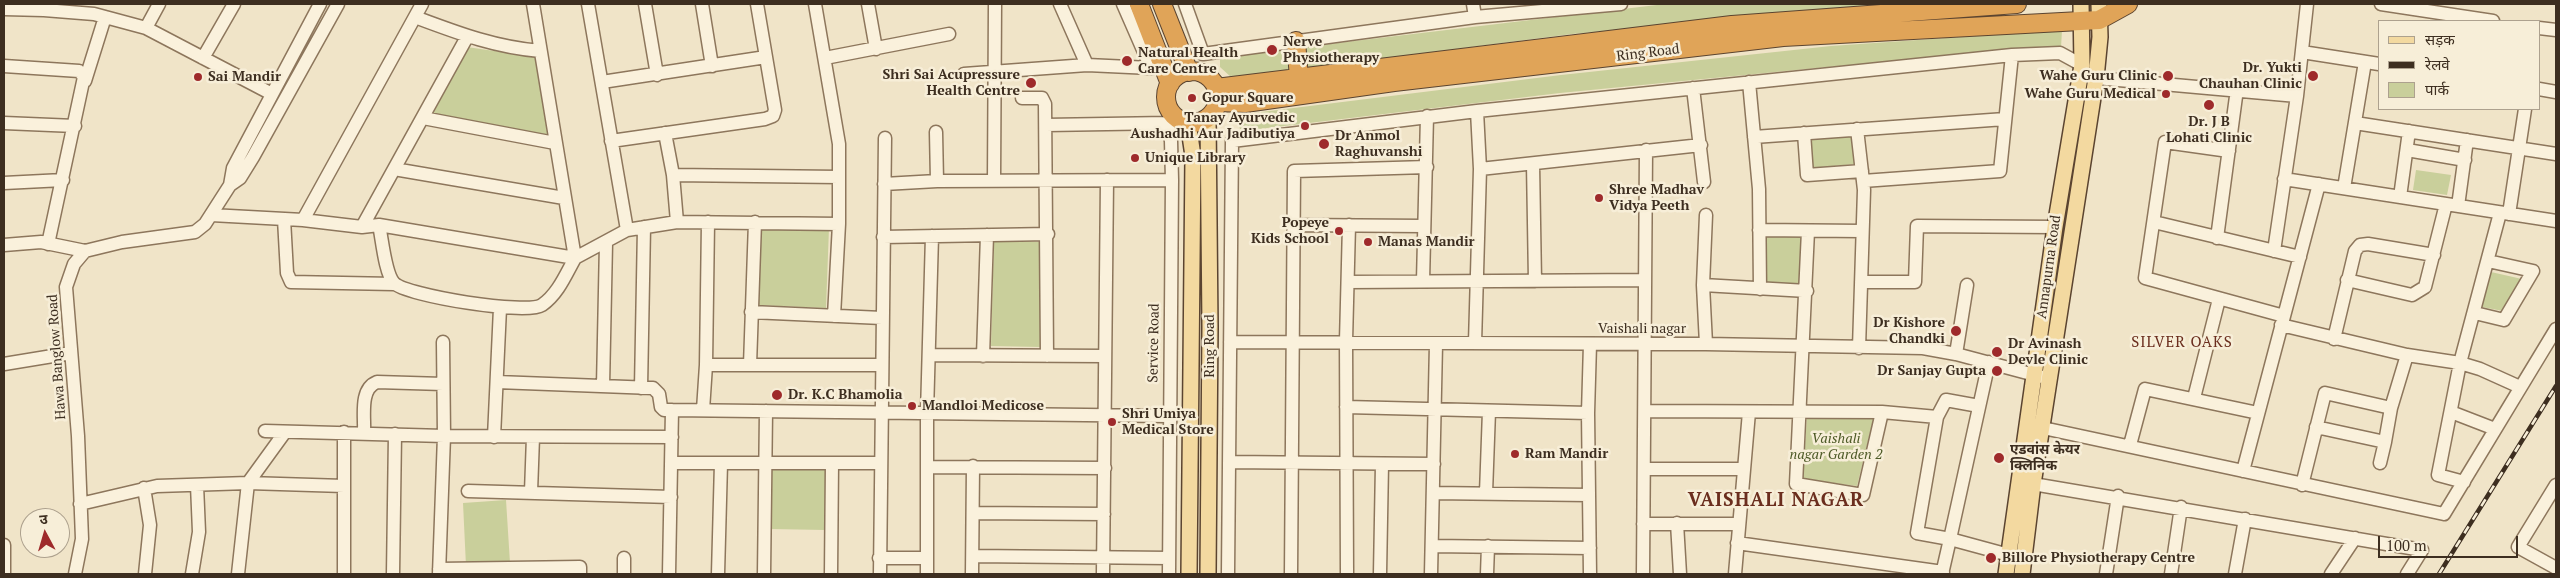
<!DOCTYPE html>
<html>
<head>
<meta charset="utf-8">
<style>
	body { margin:0 }
	#map { position:relative; width:2560px; height:578px; overflow:hidden; background:#f0e4c8; font-family:"PT Serif","Noto Sans Devanagari",serif }
	canvas { display:block }
	.frame { position:absolute; inset:0; border:5px solid #3d2e20; pointer-events:none }
	.legend { position:absolute; left:2378px; top:20px; width:162px; height:90px; box-sizing:border-box; background:#f7eed8; border:1px solid #ada18e; margin:0; padding:6px 9px; list-style:none; font-size:15px; color:#3d2e20 }
	.legend li { display:flex; align-items:center; gap:10px; height:25px }
	.legend b { width:25px; border:1px solid #ada18e }
	.north { position:absolute; left:20px; top:508px; width:50px; height:50px; box-sizing:border-box; background:#f7eed8; border:1px solid #ada18e; border-radius:50%; rotate:354deg; font-size:14px; font-weight:700; line-height:20px; text-align:center; color:#3d2e20 }
	.north::after { content:''; display:block; margin:auto; width:18px; height:22px; background:#9e2a2b; clip-path:polygon(50% 0,100% 100%,50% 72%,0 100%) }
	.scale { position:absolute; left:2378px; top:536px; width:140px; height:22px; box-sizing:border-box; border:2px solid #3d2e20; border-top:0; padding-left:6px; font-size:15px; line-height:18px; white-space:nowrap; color:#3d2e20; -webkit-text-stroke:4px #f7eed8; paint-order:stroke }
</style>
</head>
<body>
<div id="map">
<canvas width="2560" height="578"></canvas>
<div class="frame"></div>
<ul class="legend">
<li><b style="height:6px;background:#f3d9a0"></b>सड़क</li>
<li><b style="height:6px;background:#3d2e20"></b>रेलवे</li>
<li><b style="height:14px;background:#c9cf9b"></b>पार्क</li>
</ul>
<div class="north">उ</div>
<div class="scale">100 m</div>
</div>
<script>
const c = document.querySelector('canvas').getContext('2d');
c.lineJoin = 'round';
function fill(path, color) {
  c.fillStyle = color;
  c.fill(path, 'evenodd');
}
function trace(path, color, width, dash) {
  c.strokeStyle = color;
  c.lineWidth = width;
  c.lineCap = dash ? 'butt' : 'round';
  c.setLineDash(dash || []);
  c.stroke(path);
}
function label(font, color, halo, rows, align = 'center') {
  c.font = font + ' "PT Serif","Noto Sans Devanagari",serif';
  c.lineWidth = 5;
  c.setLineDash([]);
  c.textBaseline = 'middle';
  c.strokeStyle = halo;
  c.fillStyle = color;
  for (const [text, x, y, turn = 0] of rows) {
    c.save();
    c.translate(x, y);
    c.rotate((+turn || 0) * Math.PI / 180);
    c.textAlign = isNaN(turn) ? turn : align;
    if (halo) c.strokeText(text, 0, 0);
    c.fillText(text, 0, 0);
    c.restore();
  }
}
fill(new Path2D(`
	M1665 4H1926L1572 34 1232 78 1220 67V57Z
	M2062 30 2061 48 1827 67 1560 93 1242 131 1237 125V115L1561 75 1831 46Z
	M467 47 535 57 548 137 431 116Z
	M1853 133 1855 164 1811 168 1809 137Z
	M2416 170 2451 175 2447 195 2413 190Z
	M760 225 829 228 826 308 756 305Z
	M1803 234V285L1763 282V236Z
	M994 240 1043 242 1040 347 991 346Z
	M2491 272 2522 279 2503 311 2482 307Z
	M1807 415 1874 416 1857 486 1803 479Z
	M771 468 827 469 825 530 770 529Z
	M506 500 510 563 466 566 463 503Z`), '#c9cf9b');
const minor = new Path2D(`
	M588 4 627 230
	M645 4 657 75
	M702 4 712 66
	M815 4 839 144V224L834 316
	M868 4 876 49
	M1060 4 1087 65
	M1123 4 1151 68 1158 67
	M1185 4 1203 54 1475 17 1621 4
	M1473 4 1475 17
	M2381 4 2493 21
	M4 9 44 10 46 4
	M44 10 94 14 146 28 272 94
	M415 17C458 33 494 47 540 51
	M146 28 159 4
	M2539 28 2556 30
	M2302 52 2379 64
	M203 58 234 4
	M825 58 949 34
	M4 66 79 71 84 77 48 244
	M964 74 1087 65 1151 68
	M2096 78 2297 96
	M85 81 105 17
	M602 82 766 57
	M1749 82 1759 189 1760 289
	M1693 88 1704 182
	M2539 89 2556 92
	M1022 98H1042L1045 104 1047 356
	M423 118 555 143
	M4 123 75 126
	M2355 123 2556 154
	M1046 125 1167 123
	M1857 129 1864 190 1859 348
	M936 132 937 181
	M665 133 673 175 677 222
	M1804 133 1807 175 1862 171
	M1754 137 2005 119
	M611 141 765 119 773 116 775 110 757 4
	M2407 150 2465 160
	M2229 151 2165 142 2145 278 2284 316
	M1533 164 1535 281
	M394 169 564 198
	M1480 169 1701 145
	M673 175 839 177
	M2284 179 2556 221
	M994 181 995 4
	M1863 181 2000 171 2012 55
	M4 183 63 180
	M884 184 937 181 1172 180
	M230 185 233 168 320 4
	M2344 188 2365 62
	M2400 197 2409 131
	M2458 206 2467 140
	M2509 214 2525 109
	M211 215 303 220 362 227 379 225C382 238 385 274 394 283 407 296 527 315 542 305 558 294 566 274 575 258L533 4
	M284 219 287 273 291 282 394 284
	M303 220 422 4
	M2154 222 2300 257
	M379 225 575 258 627 230 677 222 839 224
	M1294 225 1423 226
	M362 227 467 37
	M1759 230 1862 231
	M1808 231 1796 484 1863 495 1882 412
	M883 237 1048 234
	M2217 238 2237 89
	M4 245 41 242 85 251
	M2274 251 2297 96 2307 4
	M2347 280 2412 295 2425 287 2446 204
	M1423 281 1427 116
	M1348 282 1645 280
	M1861 282H1915L1917 226 2055 227
	M1703 285 1807 291
	M751 312 882 318
	M2475 313 2504 320 2533 271 2488 261
	M2281 325 2407 355 2460 363 2480 369 2520 387
	M2334 339 2355 251 2360 245 2368 244 2434 255
	M1230 342 1706 344 1923 348 1956 354 2050 379
	M1475 343 1480 169 1477 111
	M1706 344 1703 285 1706 215
	M1956 354 1967 285
	M930 355 1104 356
	M983 356 987 235
	M1989 362 1950 539 2009 555
	M4 364 71 353
	M706 365H882
	M750 365 755 222
	M497 382 653 388 659 394 661 407 664 410H672L1168 416
	M603 386 606 243
	M641 388 644 227
	M2194 398 2219 299
	M1346 407 1588 413
	M703 410 706 365 708 222
	M1646 411 1882 412 1937 417
	M2451 412 2495 429
	M2316 427 2385 442 2391 408 2407 355
	M2043 428 2444 514 2556 329
	M265 431 444 436 672 437
	M344 432V574
	M364 433C365 417 359 389 377 382L443 384
	M494 437 500 308
	M2130 445 2145 389 2258 413
	M1229 462 1434 464
	M671 463H880
	M2380 463 2385 442
	M927 467 1105 468
	M1644 469H1744
	M2243 471 2319 184
	M2464 482 2438 475 2460 363 2500 213
	M2033 484 2422 550 2407 574
	M2302 485 2325 393 2391 408
	M2556 485 2518 547 2556 568
	M144 488 150 525 145 574
	M468 491 671 497
	M531 492 533 437
	M1433 493 1589 495
	M1486 493 1489 411
	M80 504 157 486 248 483 344 486
	M973 513 1104 514
	M1677 523 1680 574
	M1643 524H1739
	M1737 543 1943 572
	M4 545V574
	M1432 546 1590 548
	M973 556 1169 558
	M879 558H927
	M439 569 580 567V574
	M75 574 82 539 78 436 66 287 74 264 85 251 122 242 195 232 205 224 230 185 240 178 253 157 338 4
	M192 574 199 532 197 485
	M238 574 248 483 285 432
	M393 574 395 434
	M439 574 444 436 443 342
	M624 574V558
	M669 574 672 410
	M718 574 721 463
	M764 574 766 411
	M831 574 832 463
	M880 574 885 138
	M927 574V413L932 236
	M972 574 973 466
	M1103 574 1107 180
	M1169 574 1172 180 1171 141 1167 123 1177 118
	M1228 574 1232 141 1477 111 2012 55 2060 53 2082 65
	M1291 574 1294 171 1427 167
	M1347 574 1346 341 1349 225
	M1380 574 1382 464
	M1431 574 1436 344
	M1487 574 1488 546
	M1590 574 1588 413 1590 344
	M1643 574 1646 150
	M1735 574 1749 412
	M1942 574 1950 539 1917 533 1937 417 1946 400 1979 406
	M2106 574 2118 496
	M2171 574 2181 507
	M2235 574 2245 519
	M2331 574 2355 538`);
const major = new Path2D(`
	M1208 117 1210 327 1208 574
	M1188 122 1193 156 1189 574
	M2006 574 2055 227 2082 65 2081 4
	M2022 574 2033 484 2096 78 2100 37 2099 4`);
const highway = new Path2D(`
	M1139 4 1170 84
	M1162 4 1189 72
	M1296 41 1299 78
	M1166 97a26 26 0 1 1 52 0a26 26 0 1 1-52 0Z
	M1216 88 1732 25 2017 4
	M1218 102 1245 103 1394 82 1783 37 2099 20 2128 4`);
trace(minor, '#8d765c', 15);
trace(major, '#5b4430', 18);
trace(highway, '#5b4430', 20);
trace(minor, '#faf1dc', 12);
trace(major, '#f3d9a0', 15);
trace(highway, '#e0a458', 18);
const rail = new Path2D(`
	M2439 574 2556 386`);
trace(rail, '#3d2e20', 4.5);
trace(rail, '#f7eed8', 2.5, [8]);
for (const [x, y, r, color] of [
	[1272,50,6,"#9e2a2b"],
	[1127,61,6,"#9e2a2b"],
	[2168,76,6,"#9e2a2b"],
	[2313,76,6,"#9e2a2b"],
	[198,77,5,"#9e2a2b"],
	[1031,83,6,"#9e2a2b"],
	[2166,94,5,"#9e2a2b"],
	[1192,98,5,"#9e2a2b"],
	[2209,105,6,"#9e2a2b"],
	[1305,126,5,"#9e2a2b"],
	[1324,144,6,"#9e2a2b"],
	[1135,158,5,"#9e2a2b"],
	[1599,198,5,"#9e2a2b"],
	[1339,231,5,"#9e2a2b"],
	[1368,242,5,"#9e2a2b"],
	[1956,331,6,"#9e2a2b"],
	[1997,352,6,"#9e2a2b"],
	[1997,371,6,"#9e2a2b"],
	[777,395,6,"#9e2a2b"],
	[912,406,5,"#9e2a2b"],
	[1112,422,5,"#9e2a2b"],
	[1515,454,5,"#9e2a2b"],
	[1999,458,6,"#9e2a2b"],
	[1991,558,6,"#9e2a2b"]
]) {
  const dot = new Path2D();
  dot.arc(x, y, r, 0, 2 * Math.PI);
  c.fillStyle = color;
  c.fill(dot);
  trace(dot, '#f7eed8', 2);
}
label('bold 14px', '#3d2e20', '#f7eed8', [
	["Nerve",1283,42],
	["Physiotherapy",1283,58],
	["Natural Health",1138,53],
	["Care Centre",1138,69],
	["Dr. Yukti",2302,68,"right"],
	["Chauhan Clinic",2302,84,"right"],
	["Shri Sai Acupressure",1020,75,"right"],
	["Health Centre",1020,91,"right"],
	["Wahe Guru Clinic",2157,76,"right"],
	["Sai Mandir",208,77],
	["Wahe Guru Medical",2156,94,"right"],
	["Gopur Square",1202,98],
	["Tanay Ayurvedic",1295,118,"right"],
	["Aushadhi Aur Jadibutiya",1295,134,"right"],
	["Dr. J B",2209,122,"center"],
	["Lohati Clinic",2209,138,"center"],
	["Dr Anmol",1335,136],
	["Raghuvanshi",1335,152],
	["Unique Library",1145,158],
	["Shree Madhav",1609,190],
	["Vidya Peeth",1609,206],
	["Popeye",1329,223,"right"],
	["Kids School",1329,239,"right"],
	["Manas Mandir",1378,242],
	["Dr Kishore",1945,323,"right"],
	["Chandki",1945,339,"right"],
	["Dr Avinash",2008,344],
	["Devle Clinic",2008,360],
	["Dr Sanjay Gupta",1986,371,"right"],
	["Dr. K.C Bhamolia",788,395],
	["Mandloi Medicose",922,406],
	["Shri Umiya",1122,414],
	["Medical Store",1122,430],
	["एडवांस केयर",2010,450],
	["क्लिनिक",2010,466],
	["Ram Mandir",1525,454],
	["Billore Physiotherapy Centre",2002,558]
], 'left');
label('14px', '#3d2e20', '#f7eed8', [
	["Ring Road",1648,53,-7],
	["Annapurna Road",2049,267,-82],
	["Vaishali nagar",1642,329],
	["Service Road",1154,343,-89],
	["Ring Road",1210,346,-90],
	["Hawa Banglow Road",57,357,-94]
]);
label('italic 14px', '#4d5a26', '#f7eed8', [
	["Vaishali",1836,439],
	["nagar Garden 2",1836,455]
]);
c.letterSpacing = '1px';
label('15px', '#6b2e1e', '#f7eed8', [
	["SILVER OAKS",2182,343]
]);
c.letterSpacing = '0px';
c.letterSpacing = '1px';
label('bold 19px', '#6b2e1e', '#f7eed8', [
	["VAISHALI NAGAR",1776,501]
]);
c.letterSpacing = '0px';
</script>
</body>
</html>
